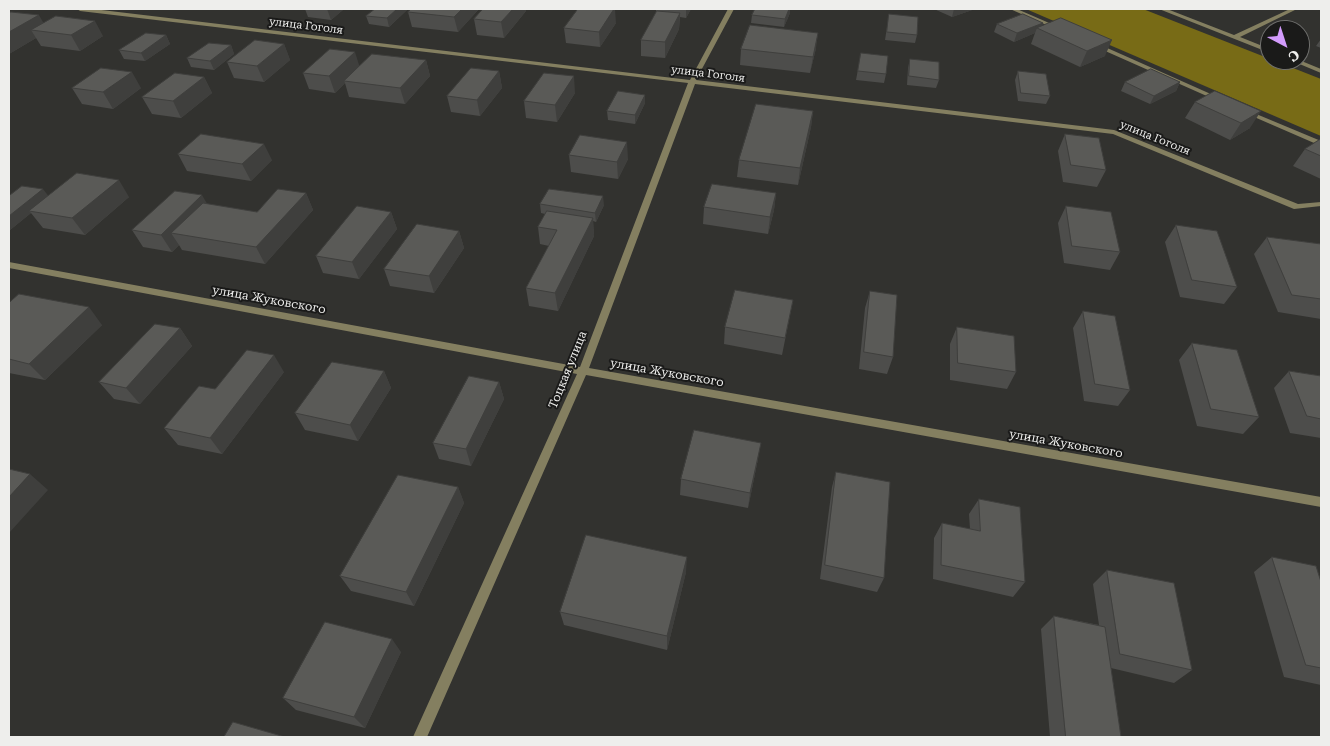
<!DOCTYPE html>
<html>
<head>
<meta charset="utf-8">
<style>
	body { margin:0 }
	#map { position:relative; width:1330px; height:746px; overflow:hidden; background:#32322f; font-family:"Roboto Serif",serif }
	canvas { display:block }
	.frame { position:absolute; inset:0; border:10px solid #eeeeec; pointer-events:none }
	.north { position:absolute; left:1260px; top:20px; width:50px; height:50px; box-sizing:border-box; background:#1a1a19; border:1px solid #6f6f6d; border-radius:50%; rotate:140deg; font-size:14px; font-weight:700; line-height:20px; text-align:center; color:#eeeeec }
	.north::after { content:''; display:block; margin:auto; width:18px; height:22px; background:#d39cfc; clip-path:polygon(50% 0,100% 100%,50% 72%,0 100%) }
</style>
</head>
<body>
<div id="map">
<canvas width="1330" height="746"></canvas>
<div class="frame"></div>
<div class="north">С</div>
</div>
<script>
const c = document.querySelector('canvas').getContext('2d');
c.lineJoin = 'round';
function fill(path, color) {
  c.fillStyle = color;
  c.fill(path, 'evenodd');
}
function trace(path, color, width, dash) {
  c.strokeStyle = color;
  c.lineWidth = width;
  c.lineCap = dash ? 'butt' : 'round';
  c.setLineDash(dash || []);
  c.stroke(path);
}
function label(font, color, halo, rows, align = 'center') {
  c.font = font + ' "Roboto Serif",serif';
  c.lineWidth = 4;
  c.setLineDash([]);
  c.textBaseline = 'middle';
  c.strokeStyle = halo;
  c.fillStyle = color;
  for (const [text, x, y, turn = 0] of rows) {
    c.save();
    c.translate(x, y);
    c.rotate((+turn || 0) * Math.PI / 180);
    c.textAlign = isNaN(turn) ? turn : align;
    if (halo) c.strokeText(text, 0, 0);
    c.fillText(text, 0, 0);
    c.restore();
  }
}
fill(new Path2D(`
	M1026 9H1143L1321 79V136Z`), '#786b16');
fill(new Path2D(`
	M77 9H93L690 80 728 9H734L696 80 1114 130 1298 204 1321 202V206L1294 209 1113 134 695 84 589 368 1321 497V507L586 375 427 737H413L577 374 9 268V262L580 367 688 83 80 11Z
	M1010 9H1017L1063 29 1058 30Z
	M1159 9H1167L1234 35 1290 9H1297L1240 37 1270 49V53Z
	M1096 43 1222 99 1223 100 1218 101 1094 46 1093 45Z
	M1290 60H1299L1321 69V73Z
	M1245 111H1249L1321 141V146L1245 113Z`), '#847f60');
fill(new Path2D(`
	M305 9H344L331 20 308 17Z
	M408 9 389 27 369 24 366 16Z
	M479 9 458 32 412 27 408 12Z
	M656 9H691L686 18 680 17 679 29 665 58 641 56V40L656 12Z
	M934 9H975L952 17Z
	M526 11 504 38 477 35 474 19Z
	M9 13 43 23 103 36 80 51 41 46 36 38 9 54Z
	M790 13 784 27 751 23 752 15Z
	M889 14 917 35 915 43 885 40Z
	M616 23 600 47 566 43 564 28Z
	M1043 23 1042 26 1105 56 1080 67 1031 44 1035 33 1014 42 994 32 997 24Z
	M166 35 170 44 145 61 124 59 119 50Z
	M1321 39V48L1316 46Z
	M284 44 290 60 264 82 234 78 227 62Z
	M231 45 234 54 214 70 191 67 187 58Z
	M816 48 810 73 740 65 741 49Z
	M861 53 886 74 884 83 856 80Z
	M910 59 939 80 936 88 907 85 908 68Z
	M426 60 430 76 405 104 349 97 345 83 335 93 309 89 303 73 359 66Z
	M499 71 502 88 480 116 451 112 447 96Z
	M1018 71 1050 96 1046 104 1018 101 1015 80Z
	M204 77 212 93 181 118 152 114 142 97Z
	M1125 82H1180L1176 91 1150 104 1121 91Z
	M72 88H141L113 109 82 104Z
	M1215 91 1250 128 1230 140 1185 118 1195 102Z
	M575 93 557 122 526 118 524 101Z
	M645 103 635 124 608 120 607 111Z
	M813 111 811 127 798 185 737 177 739 160Z
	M1065 134 1106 170 1097 187 1063 182 1058 151Z
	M1321 139V179L1293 166 1305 149Z
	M178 154 272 160 251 181 187 171Z
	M569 155 628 159 618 179 571 172Z
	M306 193 313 210 265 264 182 250 179 245 172 252 143 247 132 230 207 204 257 212Z
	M776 193 774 210 768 234 703 224 704 207Z
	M9 196H48L129 197 85 235 43 228 31 213 10 230H9Z
	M540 204 604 205 596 222 593 221 594 236 558 311 529 306 526 288 549 246 540 244 538 227 545 214 541 213Z
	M1066 206 1120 252 1110 270 1064 263 1058 223Z
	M391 212 397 229 359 279 323 273 316 256Z
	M1176 225 1237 287 1224 304 1180 297 1165 242Z
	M459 231 464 248 434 293 390 286 384 269Z
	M1267 237 1321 244V319L1278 312 1254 254Z
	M870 291 893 357 887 374 859 369 865 308Z
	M793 300 782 355 724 344 725 327Z
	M9 303 102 325 45 380 9 373Z
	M1083 311 1130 390 1118 406 1084 401 1073 328Z
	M957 327 1016 372 1007 389 950 380V344Z
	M180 328 192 346 140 404 114 399 99 382Z
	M1192 343 1259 417 1243 434 1197 426 1179 360Z
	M384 371 391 388 358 441 305 430 295 413Z
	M1289 371 1321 376V438L1290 433 1274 388Z
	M284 372 222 454 178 445 164 428 215 389Z
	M499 382 504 399 471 466 439 459 433 443Z
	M758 459 748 508 680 495 681 479Z
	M836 472 884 578 877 592 820 579 832 487Z
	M458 487 464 503 414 606 351 591 340 576Z
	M979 499 1025 582 1013 597 933 579 934 538 942 523 970 529 969 514Z
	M1272 557 1321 582V685L1284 677 1254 572Z
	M1107 570 1192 670 1174 683 1111 668 1121 737H1050L1041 629 1054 616 1099 625 1093 584Z
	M686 572 667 650 564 625 560 612Z
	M401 652 365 728 296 710 283 698Z`), '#4d4d4b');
fill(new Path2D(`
	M327 9H344L331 20Z
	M397 9H408L389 27 387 18Z
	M462 9H479L458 32 454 17Z
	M513 9H526V11L504 38 501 22Z
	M614 9H615L616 23 600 47 599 32Z
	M686 9H691L686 18Z
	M789 9H790V13L784 27 785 19Z
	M954 9H975L952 17Z
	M680 13 679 29 665 58V42Z
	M39 15 48 31 31 30 36 38 9 54V32Z
	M95 21 103 36 80 51 71 35Z
	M1043 23 1041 30 1037 28 1035 33 1014 42 1017 33Z
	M818 33 816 48 810 73 813 57Z
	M166 35 170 44 145 61 141 53Z
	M1112 40 1105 56 1080 67 1087 51Z
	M284 44 290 60 264 82 257 66Z
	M231 45 234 54 214 70 210 61Z
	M355 52 360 68 344 81 345 83 335 93 329 76Z
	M426 60 430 76 405 104 400 88Z
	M499 71 502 88 480 116 477 100Z
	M132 72 141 88 113 109 103 92Z
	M574 76 575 93 557 122 555 105Z
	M204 77 212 93 181 118 173 101Z
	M1180 82 1176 91 1150 104 1154 96Z
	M645 95V103L635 124V115Z
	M813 111 811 127 798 185 800 168Z
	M1261 111 1250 128 1230 140 1241 123Z
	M627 142 628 159 618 179 617 162Z
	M264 144 272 160 251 181 242 164Z
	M119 180 129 197 85 235 72 218Z
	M43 189 50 198 29 211 31 213 10 230 9 229V216Z
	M306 193 313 210 265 264 256 247Z
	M776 193 774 210 768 234 770 217Z
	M202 195 212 212 171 233 179 245 172 252 161 235Z
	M603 196 604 205 596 222 595 213Z
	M391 212 397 229 359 279 352 262Z
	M593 218 594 236 558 311 555 293Z
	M459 231 464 248 434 293 429 276Z
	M89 307 102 325 45 380 29 364Z
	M180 328 192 346 140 404 126 388Z
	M274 355 284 372 222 454 210 438Z
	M384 371 391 388 358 441 350 425Z
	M499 382 504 399 471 466 466 449Z
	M761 443 758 459 748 508 750 493Z
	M30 474 48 490 9 533V497Z
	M458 487 464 503 414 606 406 592Z
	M687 557 686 572 667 650V636Z
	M392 639 401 652 365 728 354 717Z`), '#3f3f3d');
const building = new Path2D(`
	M375 9H397L387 18 366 16Z
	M411 9H462L454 17 408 12Z
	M483 9H513L501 22 474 19Z
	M578 9H614L599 32 564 28Z
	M755 9H789L785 19 752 15Z
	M657 11 680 13 665 42 641 40Z
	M11 12 39 15 9 32V13Z
	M889 14 918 17 917 35 887 32Z
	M1023 14 1043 23 1017 33 997 24Z
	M56 16 95 21 71 35 31 30Z
	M1061 18 1112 40 1087 51 1037 28Z
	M750 25 818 33 813 57 741 49Z
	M146 33 166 35 141 53 119 50Z
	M255 40 284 44 257 66 227 62Z
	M209 43 231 45 210 61 187 58Z
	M330 49 355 52 329 76 303 73Z
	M861 53 888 56 886 74 858 71Z
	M372 54 426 60 400 88 344 81Z
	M910 59 939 62V80L909 76Z
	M101 68 132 72 103 92 72 88Z
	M471 68 499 71 477 100 447 96Z
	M1151 69 1180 82 1154 96 1125 82Z
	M1018 71 1046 74 1050 96 1021 93Z
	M175 73 204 77 173 101 142 97Z
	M544 73 574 76 555 105 524 101Z
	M618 91 645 95 635 115 607 111Z
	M1215 91 1261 111 1241 123 1195 102Z
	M756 104 813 111 800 168 739 160Z
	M201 134 264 144 242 164 178 154Z
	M1065 134 1099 138 1106 170 1071 165Z
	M580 135 627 142 617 162 569 155Z
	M1321 139V156L1305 149Z
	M77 173 119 180 72 218 29 211Z
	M712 184 776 193 770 217 704 207Z
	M22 186 43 189 9 216V196Z
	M278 189 306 193 256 247 171 233 203 203 257 212Z
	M549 189 603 196 595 213 540 204Z
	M175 191 202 195 161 235 132 230Z
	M357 206 391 212 352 262 316 256Z
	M1066 206 1111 212 1120 252 1072 246Z
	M547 211 593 218 555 293 526 288 557 230 538 227Z
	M417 224 459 231 429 276 384 269Z
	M1176 225 1217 231 1237 287 1192 280Z
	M1267 237 1321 244V299L1292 295Z
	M735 290 793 300 785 338 725 327Z
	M870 291 897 295 893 357 864 352Z
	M19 294 89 307 29 364 9 359V303Z
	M1083 311 1115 316 1130 390 1095 384Z
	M155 324 180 328 126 388 99 382Z
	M957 327 1014 336 1016 372 958 363Z
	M1192 343 1237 350 1259 417 1211 409Z
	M247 350 274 355 210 438 164 428 199 386 215 389Z
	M332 362 384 371 350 425 295 413Z
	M1289 371 1321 376V419L1307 416Z
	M469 376 499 382 466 449 433 443Z
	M694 430 761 443 750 493 681 479Z
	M9 469 30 474 9 497Z
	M836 472 890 482 884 578 825 565Z
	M398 475 458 487 406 592 340 576Z
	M979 499 1020 507 1025 582 941 565 942 523 980 531Z
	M586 535 687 557 667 636 560 612Z
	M1272 557 1316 566 1321 582V668L1306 665Z
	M1107 570 1174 583 1192 670 1120 654Z
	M1054 616 1105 627 1121 737H1066Z
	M325 622 392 639 354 717 283 698Z
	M233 722 285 737H224Z`);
fill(building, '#5a5a57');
trace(building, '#3f3f3d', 1);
label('11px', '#eeeeec', '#1a1a19', [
	["улица Гоголя",306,26,7],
	["улица Гоголя",708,74,7],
	["улица Гоголя",1155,138,22]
]);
label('12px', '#eeeeec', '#1a1a19', [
	["улица Жуковского",269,300,10],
	["Тоцкая улица",568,370,-68],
	["улица Жуковского",667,373,10],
	["улица Жуковского",1066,444,10]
]);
</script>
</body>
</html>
